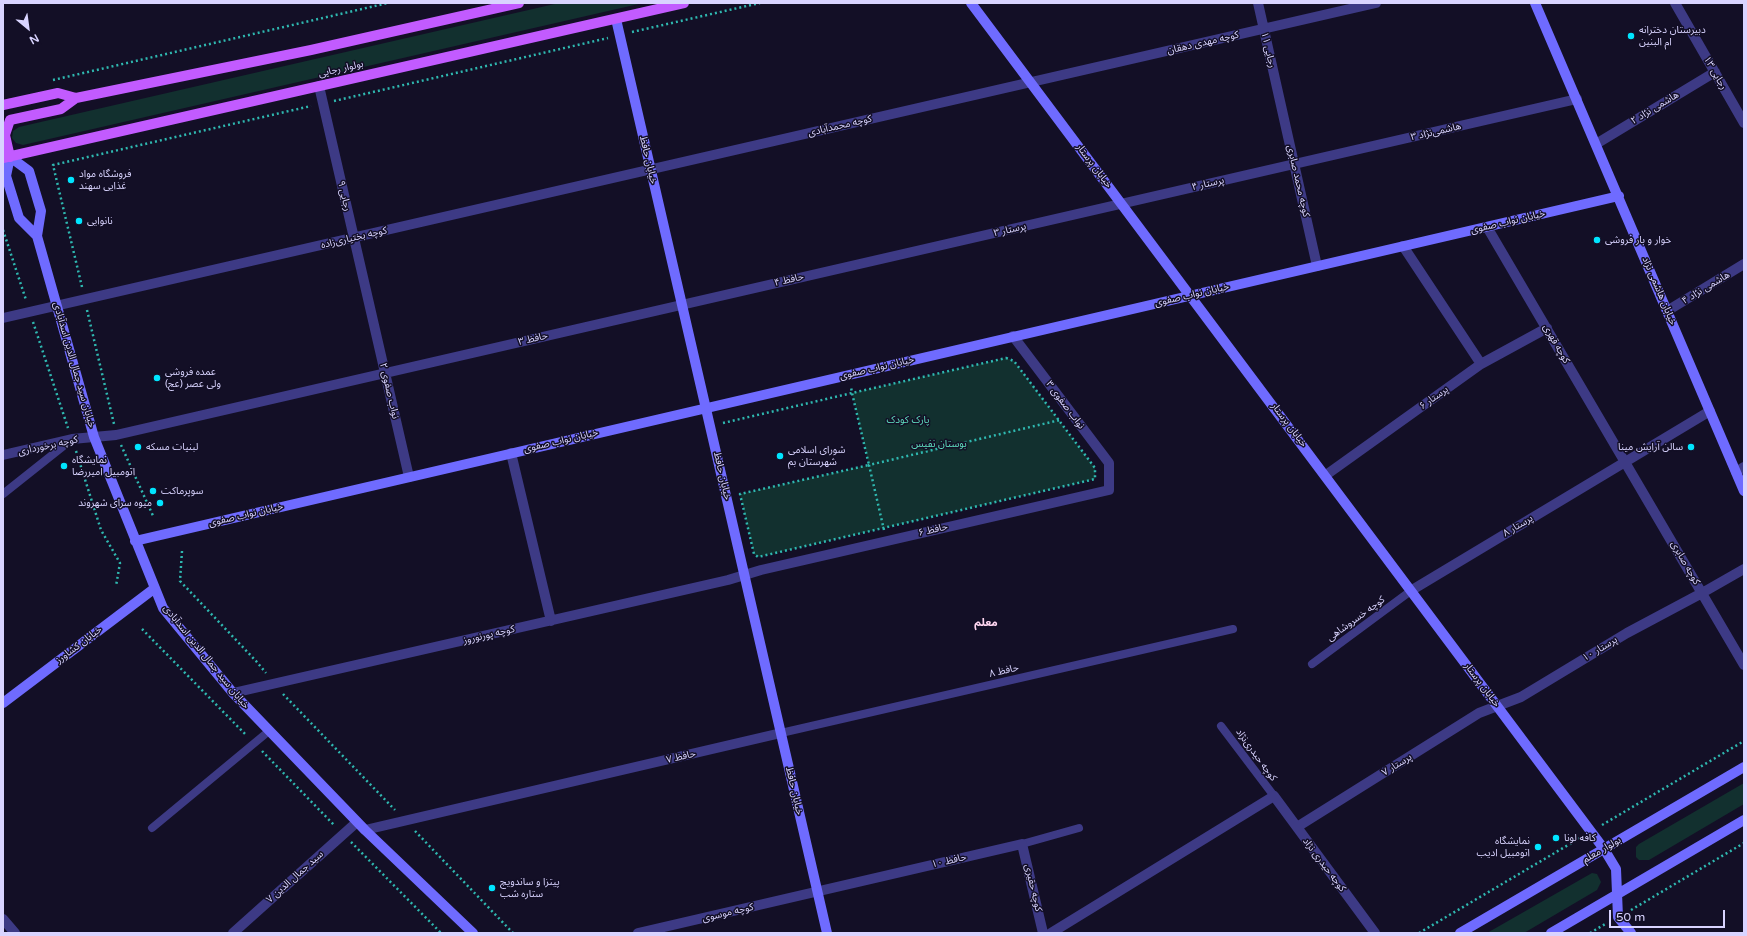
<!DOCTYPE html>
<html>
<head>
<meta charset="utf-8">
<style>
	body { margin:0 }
	#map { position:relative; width:1747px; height:936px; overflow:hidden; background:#130f26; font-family:"Varela Round",sans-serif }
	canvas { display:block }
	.frame { position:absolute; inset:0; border:4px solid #d9d4ff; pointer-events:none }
	.north { position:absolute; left:8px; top:8px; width:40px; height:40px; -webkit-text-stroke:3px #130f26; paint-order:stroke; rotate:151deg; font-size:11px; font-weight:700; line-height:16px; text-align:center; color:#d9d4ff }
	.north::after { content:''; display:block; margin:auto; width:14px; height:18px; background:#d9d4ff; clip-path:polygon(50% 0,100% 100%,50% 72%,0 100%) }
	.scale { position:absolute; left:1609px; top:910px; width:116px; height:18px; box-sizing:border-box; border:2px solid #d9d4ff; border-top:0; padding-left:5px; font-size:12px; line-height:14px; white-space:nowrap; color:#d9d4ff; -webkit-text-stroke:3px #130f26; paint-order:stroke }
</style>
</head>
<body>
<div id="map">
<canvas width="1747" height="936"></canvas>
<div class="frame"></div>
<div class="north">N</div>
<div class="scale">50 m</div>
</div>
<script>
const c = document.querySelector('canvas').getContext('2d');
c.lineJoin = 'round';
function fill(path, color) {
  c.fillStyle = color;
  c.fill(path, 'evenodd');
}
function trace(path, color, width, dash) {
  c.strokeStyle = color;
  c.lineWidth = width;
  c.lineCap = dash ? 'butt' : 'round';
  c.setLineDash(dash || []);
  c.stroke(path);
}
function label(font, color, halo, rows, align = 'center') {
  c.font = font + ' "Varela Round","Noto Sans Arabic",sans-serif';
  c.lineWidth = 3;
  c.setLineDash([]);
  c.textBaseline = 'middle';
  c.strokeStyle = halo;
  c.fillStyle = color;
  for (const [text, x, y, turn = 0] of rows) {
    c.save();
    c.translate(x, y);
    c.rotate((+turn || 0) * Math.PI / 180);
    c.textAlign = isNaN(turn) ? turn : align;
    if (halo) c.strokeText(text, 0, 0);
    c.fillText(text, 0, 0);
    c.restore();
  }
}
fill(new Path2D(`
	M559 3H643L23 145 16 143 12 138 13 131 19 127Z
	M1006 358 1014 361 1095 468V479L758 557 754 554 740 494 869 465 852 393Z
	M1744 783V804L1649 860H1639L1636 857V847L1639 844Z
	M1592 873 1597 874 1601 882 1597 890 1524 933H1487Z`), '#12302f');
trace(new Path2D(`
	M632 32 760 3
	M53 80 388 3
	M334 101 608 38
	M3 230 26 300
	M82 287 53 165 311 106
	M87 310 114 424
	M33 322 68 428
	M1006 358 1014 361 1095 468V479L758 557 754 554 740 494 869 465 852 393Z
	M723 423 852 393 851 387
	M121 445 154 518
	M76 451 101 530 120 563 116 586
	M884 530 869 465 1060 420
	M182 551 180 581 256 661 266 673
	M142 629 247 736
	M283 694 395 810
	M262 751 335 826
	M1602 825 1744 741
	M415 831 513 933
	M351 842 441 933
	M1631 910 1744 843
	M1419 933 1580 838
	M1590 933 1607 923`), '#2fb8b0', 2.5, [2, 3]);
trace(new Path2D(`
	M3 494 71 440
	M1312 664 1412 590
	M1221 726 1274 796
	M781 733 1233 629
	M152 828 269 731
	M1022 844 1079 828`), '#3d3a85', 8);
trace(new Path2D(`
	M1258 3 1317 266
	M1675 3 1744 123
	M319 86 409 477
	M1596 144 1715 72
	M1487 227 1744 665
	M1403 246 1481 364
	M1667 311 1744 264
	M3 318 1376 3
	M511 453 551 621
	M3 455 72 439 116 435 1577 99
	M1736 472 1744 467
	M1326 475 1481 364 1547 328
	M1412 590 1710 411
	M233 693 728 580 761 570 1109 490V463L1013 336
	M1297 827 1479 713 1521 697 1627 633 1702 593 1744 569
	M365 830 781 733
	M3 919 15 933
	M233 933 357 822
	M638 933 1022 844 1043 933
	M1051 933 1274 796 1375 933`), '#3d3a85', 10);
trace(new Path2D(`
	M971 3 1604 849 1616 869 1618 917 1631 933
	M1535 3 1744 491
	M616 19 827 933
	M37 236 19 218 6 176 10 157 29 171 41 211 37 236 94 437 163 608 233 693 365 830 473 933
	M135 541 1619 196
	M3 703 155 588
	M1460 933 1744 767
	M1551 933 1744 820`), '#6f6bff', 10);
trace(new Path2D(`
	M3 105 58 93 76 98 311 50 519 3
	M10 157 5 135 10 120 61 109 76 98
	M3 158 684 3`), '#c25bff', 10);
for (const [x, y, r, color] of [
	[1631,36,4,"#00e5ff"],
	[71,180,4,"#00e5ff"],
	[79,221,4,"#00e5ff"],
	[1597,240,4,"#00e5ff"],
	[157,378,4,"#00e5ff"],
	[138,447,4,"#00e5ff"],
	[1691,447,4,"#00e5ff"],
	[780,456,4,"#00e5ff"],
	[64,466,4,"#00e5ff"],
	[153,491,4,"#00e5ff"],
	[160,503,4,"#00e5ff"],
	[1556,838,4,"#00e5ff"],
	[1538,847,4,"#00e5ff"],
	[492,888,4,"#00e5ff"]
]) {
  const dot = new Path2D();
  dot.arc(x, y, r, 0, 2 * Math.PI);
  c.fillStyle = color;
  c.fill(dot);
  trace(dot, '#130f26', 1.5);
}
label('10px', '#d9d4ff', '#130f26', [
	["دبیرستان دخترانه",1639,30],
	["ام البنین",1639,42],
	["فروشگاه مواد",79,174],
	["غذایی سهند",79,186],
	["نانوایی",87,221],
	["خوار و بار فروشی",1605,240],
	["عمده فروشی",165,372],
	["ولی عصر (عج)",165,384],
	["لبنیات مسکه",146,447],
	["سالن آرایش مینا",1683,447,"right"],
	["شورای اسلامی",788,450],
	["شهرستان بم",788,462],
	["نمایشگاه",72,460],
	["اتومبیل امیررضا",72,472],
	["سوپرماکت",161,491],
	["میوه سرای شهروند",152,503,"right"],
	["کافه لونا",1564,838],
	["نمایشگاه",1530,841,"right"],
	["اتومبیل ادیب",1530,853,"right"],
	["پیتزا و ساندویچ",500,882],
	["ستاره شب",500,894]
], 'left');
label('10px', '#d9d4ff', '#130f26', [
	["کوچه مهدی دهقان",1203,43,-13],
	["رجایی ۱۱",1268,50,77],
	["بولوار رجایی",341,69,-13],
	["رجایی ۱۳",1715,73,60],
	["هاشمی نژاد ۲",1655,108,-31],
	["کوچه محمدآبادی",840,126,-13],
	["هاشمی‌نژاد ۳",1436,132,-13],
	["خیابان حافظ",648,160,77],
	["خیابان پرستار",1094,166,53],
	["کوچه محمد صابری",1298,181,77],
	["پرستار ۴",1208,184,-13],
	["رجایی ۹",344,196,77],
	["خیابان نواب صفوی",1508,222,-13],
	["پرستار ۳",1010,230,-13],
	["کوچه بختیاری‌زاده",354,238,-13],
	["حافظ ۴",789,280,-13],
	["هاشمی نژاد ۴",1706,288,-31],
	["خیابان هاشمی نژاد",1659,291,67],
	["خیابان نواب صفوی",1192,295,-13],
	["حافظ ۳",533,339,-13],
	["کوچه قهری",1556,344,60],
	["خیابان سید جمال الدین اسدآبادی",74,365,74],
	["خیابان نواب صفوی",877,368,-13],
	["نواب صفوی ۲",389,391,77],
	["پرستار ۶",1434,398,-36],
	["نواب صفوی ۳",1065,405,53],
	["خیابان پرستار",1289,425,53],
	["خیابان نواب صفوی",561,441,-13],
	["کوچه برخورداری",48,446,-12],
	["خیابان حافظ",722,476,77],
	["خیابان نواب صفوی",246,515,-13],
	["پرستار ۸",1518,526,-31],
	["حافظ ۶",933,530,-13],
	["کوچه صابری",1685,563,60],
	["کوچه خسروشاهی",1356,619,-36],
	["کوچه پورنوروز",489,635,-13],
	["خیابان کشاورز",79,645,-37],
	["پرستار ۱۰",1600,649,-31],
	["خیابان سید جمال الدین اسدآبادی",206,657,51],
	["حافظ ۸",1004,671,-13],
	["خیابان پرستار",1482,685,53],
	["کوچه حیدری‌نژاد",1256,755,54],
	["حافظ ۷",681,757,-13],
	["پرستار ۷",1397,765,-32],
	["خیابان حافظ",794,791,77],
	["بولوار معلم",1602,850,-30],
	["حافظ ۱۰",949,861,-13],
	["کوچه حیدری نژاد",1324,865,53],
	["سید جمال الدین ۷",295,877,-42],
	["کوچه حقیری",1033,888,77],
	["کوچه موسوی",728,913,-13]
]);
label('10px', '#5fe0c0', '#130f26', [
	["پارک کودک",908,420],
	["بوستان نفیس",939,444]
]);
label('bold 11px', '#ffd6f0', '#130f26', [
	["معلم",986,623]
]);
</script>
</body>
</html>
